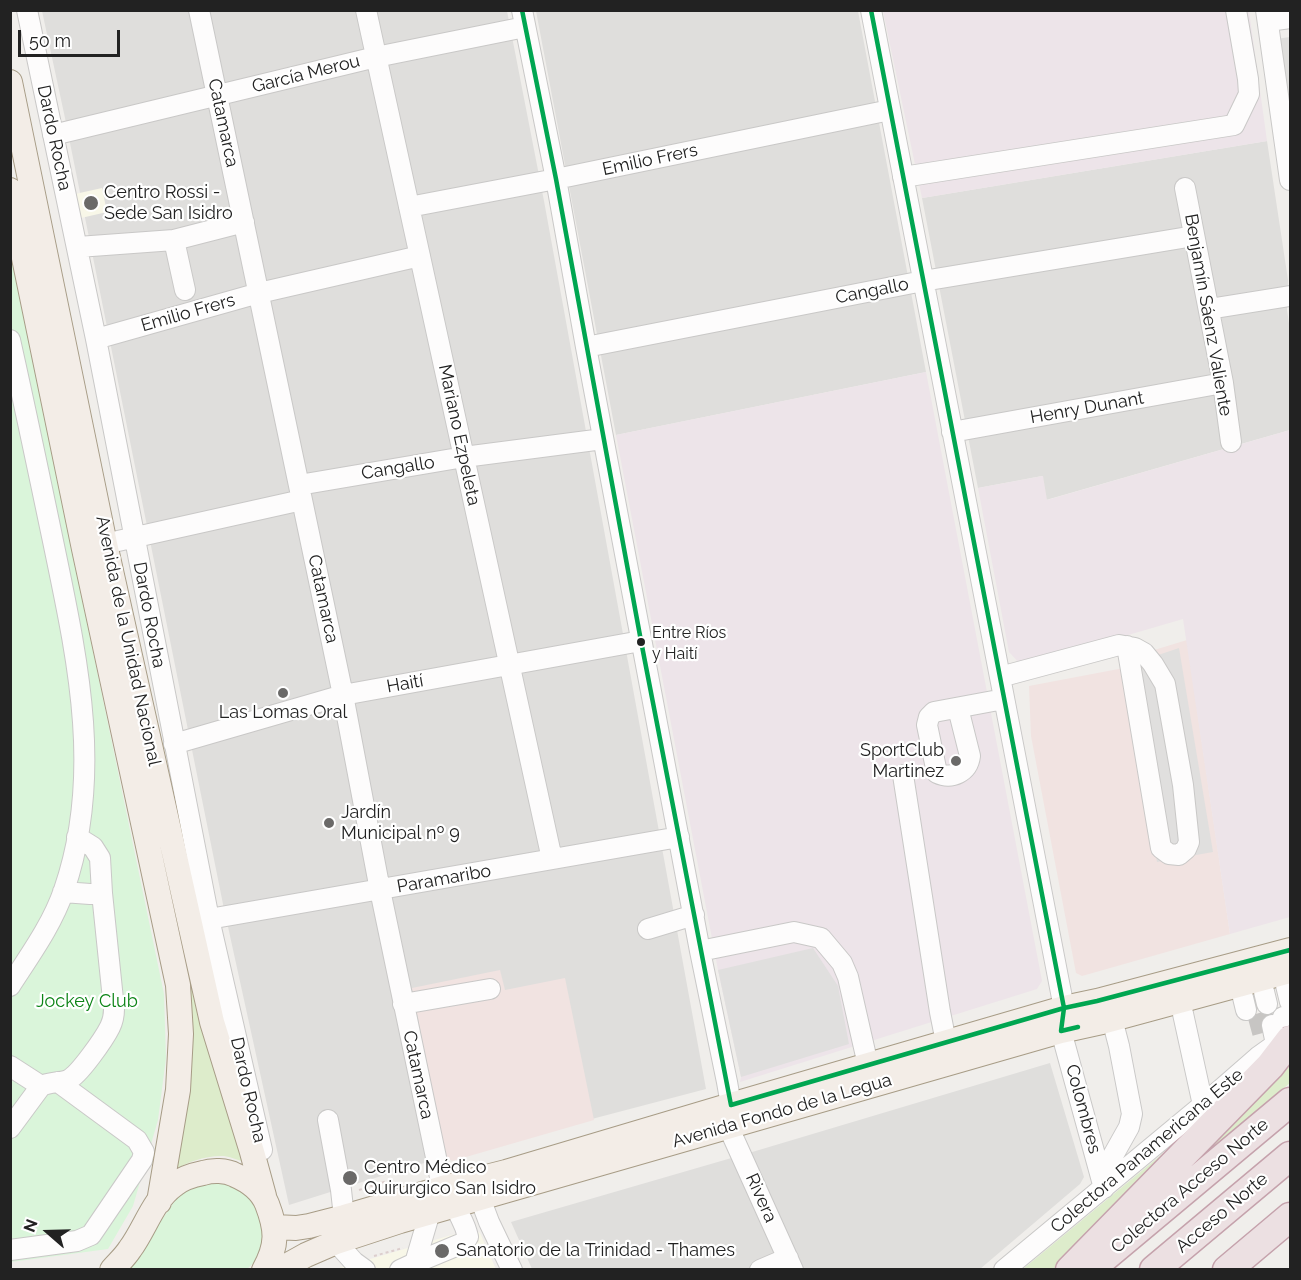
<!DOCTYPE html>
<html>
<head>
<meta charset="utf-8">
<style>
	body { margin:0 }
	#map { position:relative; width:1301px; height:1280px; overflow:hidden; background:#f0eeeb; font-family:Raleway,sans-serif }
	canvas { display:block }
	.frame { position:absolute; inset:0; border:12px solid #222; pointer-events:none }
	.north { position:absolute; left:18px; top:1202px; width:60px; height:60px; -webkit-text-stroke:4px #fff; paint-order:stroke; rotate:290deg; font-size:16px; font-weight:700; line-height:24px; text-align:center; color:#222 }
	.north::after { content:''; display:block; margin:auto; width:21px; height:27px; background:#222; clip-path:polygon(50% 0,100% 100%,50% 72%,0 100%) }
	.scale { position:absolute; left:18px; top:30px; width:102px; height:27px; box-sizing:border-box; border:3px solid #222; border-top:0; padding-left:8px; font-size:18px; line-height:21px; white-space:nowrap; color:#222; -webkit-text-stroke:4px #fff; paint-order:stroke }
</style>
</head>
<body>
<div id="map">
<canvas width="1301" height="1280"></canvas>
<div class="frame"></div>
<div class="north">N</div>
<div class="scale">50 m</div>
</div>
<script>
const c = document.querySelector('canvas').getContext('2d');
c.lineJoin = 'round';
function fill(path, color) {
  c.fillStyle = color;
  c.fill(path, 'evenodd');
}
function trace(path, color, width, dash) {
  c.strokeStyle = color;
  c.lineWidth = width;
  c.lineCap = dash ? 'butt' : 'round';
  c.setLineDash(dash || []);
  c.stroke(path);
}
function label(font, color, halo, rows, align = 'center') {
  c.font = font + ' Raleway,sans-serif';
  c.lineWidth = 4.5;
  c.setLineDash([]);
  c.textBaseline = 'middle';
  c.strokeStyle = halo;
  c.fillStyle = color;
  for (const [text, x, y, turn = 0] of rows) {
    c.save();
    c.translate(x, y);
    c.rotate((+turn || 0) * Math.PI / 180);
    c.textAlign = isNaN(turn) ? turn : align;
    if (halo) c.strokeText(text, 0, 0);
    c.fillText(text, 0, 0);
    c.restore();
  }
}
fill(new Path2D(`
	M42 11H507L544 201 706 1089 413 1166 289 1205 223 904 65 118Z
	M536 11H858L926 372 616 435Z
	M1290 37V127L1276 39Z
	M1267 141 1288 280 1287 310 1290 330V430L1046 500 1042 476 978 488 922 198Z
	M1050 1063 1084 1177 1080 1184 980 1269H532L511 1222 759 1150Z`), '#dfdedc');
fill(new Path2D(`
	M1187 640 1230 934 1082 976 1076 973 1031 736 1029 686 1129 667 1128 658Z
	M500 970 505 990 565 978 594 1120 452 1161 445 1156 412 988Z`), '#f1e3e1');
fill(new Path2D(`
	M883 11H1249L1267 141 922 198Z
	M926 372 1042 981 1037 989 740 1082 741 1077 718 970 616 435Z
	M1290 430V917L1230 934 1183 619 1022 666 1009 652 978 488 1043 476 1047 500Z`), '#ede4e9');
fill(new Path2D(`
	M102 188 107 212 81 218 75 194Z
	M472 1229 480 1233 496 1269 333 1270Z`), '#f8f7e8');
fill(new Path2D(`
	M138 748 248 1163C240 1161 232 1157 224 1156 207 1155 186 1162 173 1171L188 1092Z
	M1290 1059V1083L1166 1186Z
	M1213 1112 1053 1269H1023Z`), '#ddeccb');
fill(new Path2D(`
	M10 251 164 994 166 1058 158 1120 133 1206 108 1249 11 1262Z
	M210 1177 243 1184 268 1227 257 1260 247 1269 127 1270 181 1192Z`), '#daf5da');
fill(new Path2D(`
	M1179 648 1213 852 1157 862 1122 671 1150 666 1149 658Z
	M813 948 838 986 849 1044 741 1077 718 970Z`), '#e0dfde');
trace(new Path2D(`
	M1250 1026 1283 1017`), '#c7c5c3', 20, [20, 10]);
const minor = new Path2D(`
	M27 10 96 339 209 919 262 1150
	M199 10 343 695 380 890 437 1162C439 1171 440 1182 444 1190 453 1205 464 1219 468 1237L463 1243 415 1263
	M366 10 552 859
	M522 10 556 179 586 347 700 951 727 1082 731 1105 728 1126 793 1270
	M871 10 1064 1008 1061 1031 1104 1188
	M1266 10 1290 180
	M1268 21 1290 18
	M53 135 376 57 525 27
	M903 177 1234 125 1249 94 1248 79 1236 10
	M1185 188 1223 383 1231 442
	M409 207 556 179 890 110
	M174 240 185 290
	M78 247 174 240 244 222
	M1209 309 1290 296
	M96 339 259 293 420 256
	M10 340C25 407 39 474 53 541 77 657 104 774 64 890 52 925 30 955 10 986
	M586 347 923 281 1194 236
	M952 432 1223 383
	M299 485 464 457 603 439
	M91 547 302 500
	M1000 677 1119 645 1135 648 1144 653 1153 664 1165 684 1183 785 1189 842 1186 849 1179 855 1169 854 1161 848 1127 646
	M958 708 970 756C968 772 952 780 937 773L927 725 929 717 934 712 1004 699
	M174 744 343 695 641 641
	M903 775 940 1012 946 1042
	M63 892 90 894 102 893
	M209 919 679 837
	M648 929 694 915
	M700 951 794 932 821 938 842 963 848 977 868 1065
	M1283 973 1290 1002
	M1261 979 1267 1004
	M1240 985 1246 1010
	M1180 1000 1203 1105
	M403 1004 490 989
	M1283 1017 1290 1015
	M1272 1025 1276 1044
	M10 1066 41 1086
	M328 1120 341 1190 344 1217
	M10 1128 41 1086C49 1082 60 1083 68 1080 79 1075 104 1039 110 1027 113 1021 114 1016 114 1009L102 893 100 858 93 847 77 837
	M1101 1177 1129 1127 1132 1114 1119 1046 1112 1019
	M466 1194 480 1198 489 1222 512 1270
	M336 1242 354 1262 365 1270
	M10 1250 77 1241 91 1235 142 1160 144 1152 137 1140 58 1082
	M400 1270 415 1263 430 1212 436 1201
	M760 1270 788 1258
	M1004 1270 1203 1105 1258 1057 1279 1042`);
const major = new Path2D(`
	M10 82 105 544 212 1022 252 1152 264 1196
	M10 190 84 549 178 985 181 1034 178 1090 159 1202
	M274 1227 296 1228 309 1226 344 1217 443 1188 506 1172 731 1105 1064 1008 1097 1001 1290 950
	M112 1270C118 1263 125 1257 130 1249 145 1229 153 1200 174 1185 182 1178 193 1175 203 1173 212 1170 226 1170 235 1175 249 1181 261 1189 267 1204 277 1230 278 1245 264 1270
	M279 1270 306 1255 336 1242 400 1221 1061 1031 1102 1022 1290 971`);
const highway = new Path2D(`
	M1101 1260 1290 1102
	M1070 1270 1270 1066 1290 1040
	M1154 1270 1290 1156
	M1227 1270 1290 1217`);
trace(minor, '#c9c8c7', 22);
trace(major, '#a79c86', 26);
trace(highway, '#c5a2ac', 31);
trace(new Path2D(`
	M359 1190 393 1179
	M374 1256 403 1248`), '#dccecd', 2, [3, 3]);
trace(minor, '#fdfcfc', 20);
trace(major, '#f3ede7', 24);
trace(highway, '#ece0e2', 28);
trace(new Path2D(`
	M522 10 556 179 641 641 731 1105 1064 1008 1097 1001 1290 950
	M871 10 1064 1008 1061 1031 1078 1027`), '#00a651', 4.5);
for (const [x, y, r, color] of [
	[91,203,8,"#6a6968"],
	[641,642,5,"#222"],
	[283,693,6,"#6a6968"],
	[956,761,6,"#6a6968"],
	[329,823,6,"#6a6968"],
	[350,1178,8,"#6a6968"],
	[442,1251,8,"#6a6968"]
]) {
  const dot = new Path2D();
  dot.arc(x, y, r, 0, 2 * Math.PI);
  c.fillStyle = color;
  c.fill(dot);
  trace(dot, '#fff', 2);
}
label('16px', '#222', '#fff', [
	["Entre Ríos",652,633],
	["y Haití",652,654]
], 'left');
label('18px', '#222', '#fff', [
	["García Merou",306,74,-14],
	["Catamarca",223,123,78],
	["Dardo Rocha",54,138,78],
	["Emilio Frers",650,160,-12],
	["Cangallo",872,291,-11],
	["Emilio Frers",188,313,-16],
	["Benjamín Sáenz Valiente",1208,315,80],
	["Henry Dunant",1087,408,-10],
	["Mariano Ezpeleta",459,435,78],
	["Cangallo",398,468,-9],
	["Catamarca",323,599,78],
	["Dardo Rocha",149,615,79],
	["Avenida de la Unidad Nacional",128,641,78],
	["Haití",405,684,-10],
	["Paramaribo",444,879,-10],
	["Catamarca",418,1075,78],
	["Dardo Rocha",248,1090,77],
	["Colombres",1083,1109,75],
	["Avenida Fondo de la Legua",782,1111,-16],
	["Colectora Panamericana Este",1147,1151,-40],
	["Colectora Acceso Norte",1190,1186,-40],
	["Rivera",761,1198,66],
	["Acceso Norte",1222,1213,-40]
]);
label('18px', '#222', '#fff', [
	["Centro Rossi -",104,193],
	["Sede San Isidro",104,214],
	["Las Lomas Oral",283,713,"center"],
	["SportClub",944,751,"right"],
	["Martinez",944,772,"right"],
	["Jardín",341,813],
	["Municipal nº 9",341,834],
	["Centro Médico",364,1168],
	["Quirurgico San Isidro",364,1189],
	["Sanatorio de la Trinidad - Thames",456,1251]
], 'left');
label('18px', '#0c8416', '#fff', [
	["Jockey Club",87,1002]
]);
</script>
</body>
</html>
